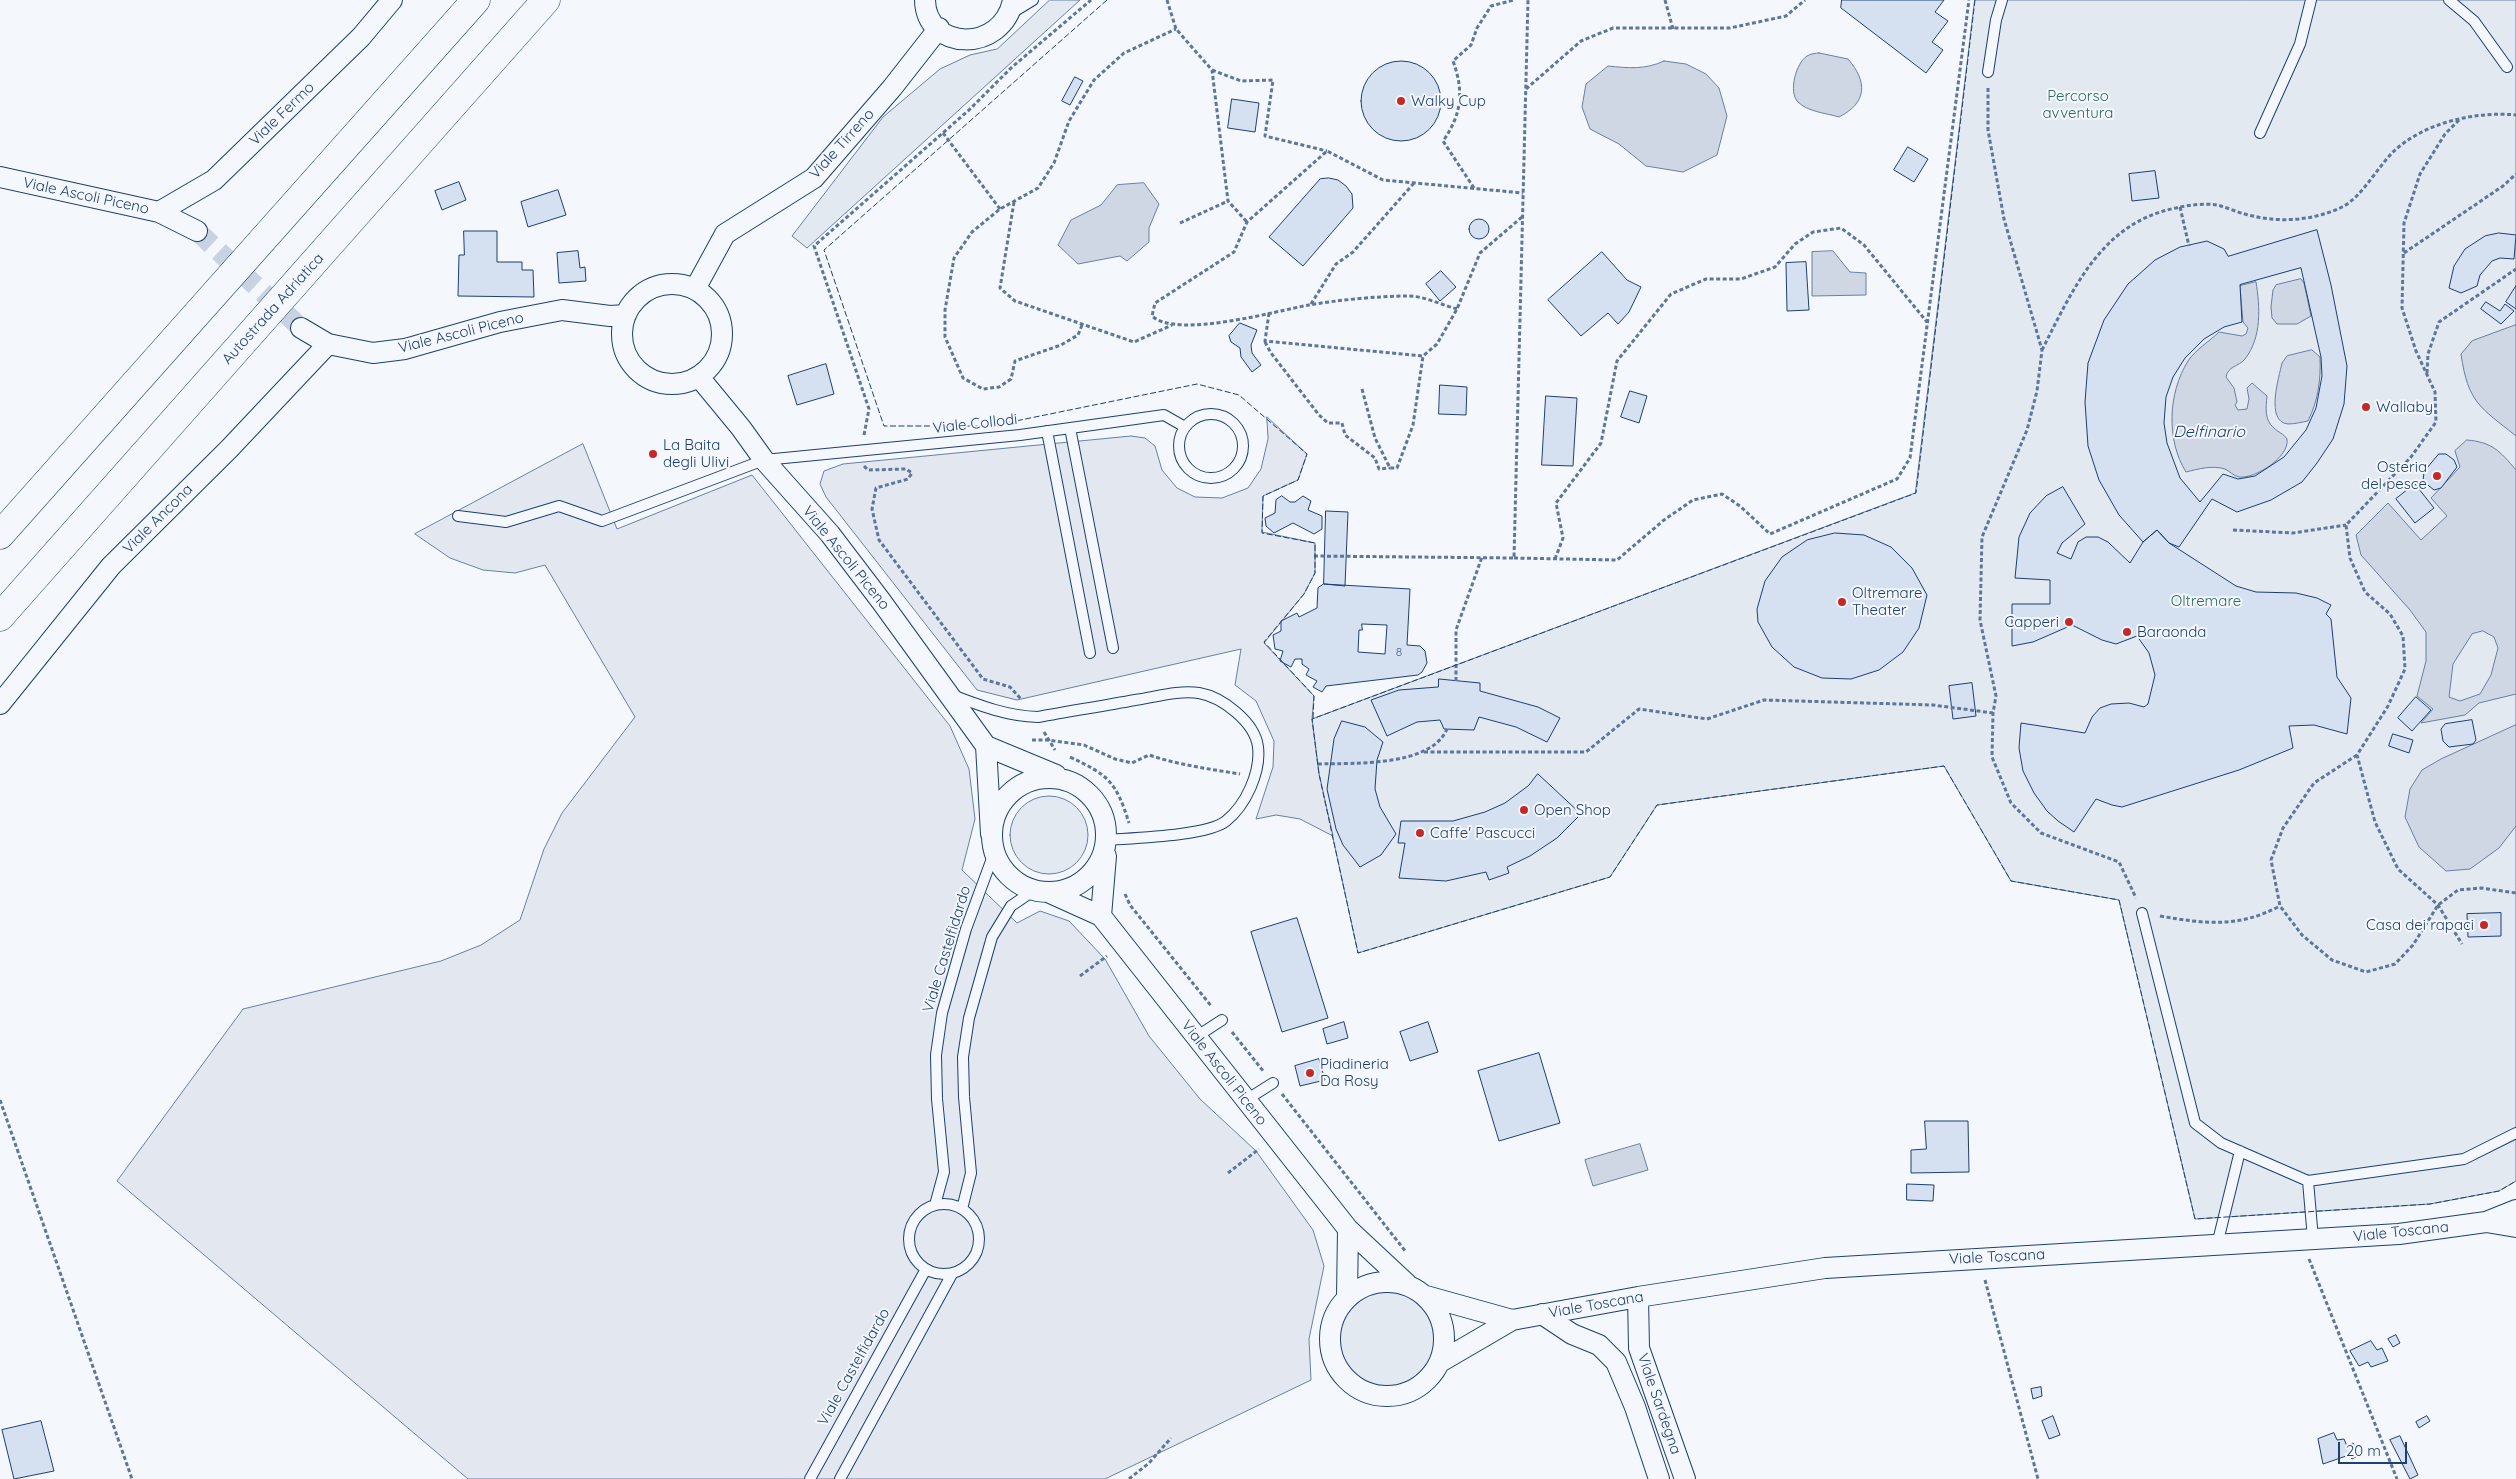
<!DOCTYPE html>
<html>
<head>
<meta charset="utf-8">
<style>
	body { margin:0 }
	#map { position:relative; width:2516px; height:1479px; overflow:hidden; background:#f4f7fb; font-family:Quicksand,sans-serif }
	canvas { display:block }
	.scale { position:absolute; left:2338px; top:1442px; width:69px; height:22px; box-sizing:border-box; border:2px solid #1d3f73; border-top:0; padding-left:6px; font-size:15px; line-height:18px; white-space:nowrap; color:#1d3f73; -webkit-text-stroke:4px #f4f7fb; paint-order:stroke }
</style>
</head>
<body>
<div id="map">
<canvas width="2516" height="1479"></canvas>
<div class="scale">20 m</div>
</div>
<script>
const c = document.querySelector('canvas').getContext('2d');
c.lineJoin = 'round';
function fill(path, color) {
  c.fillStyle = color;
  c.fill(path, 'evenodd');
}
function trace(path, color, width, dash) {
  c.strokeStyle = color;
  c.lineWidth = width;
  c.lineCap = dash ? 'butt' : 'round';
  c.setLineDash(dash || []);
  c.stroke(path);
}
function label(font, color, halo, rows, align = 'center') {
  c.font = font + ' Quicksand,sans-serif';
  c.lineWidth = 4;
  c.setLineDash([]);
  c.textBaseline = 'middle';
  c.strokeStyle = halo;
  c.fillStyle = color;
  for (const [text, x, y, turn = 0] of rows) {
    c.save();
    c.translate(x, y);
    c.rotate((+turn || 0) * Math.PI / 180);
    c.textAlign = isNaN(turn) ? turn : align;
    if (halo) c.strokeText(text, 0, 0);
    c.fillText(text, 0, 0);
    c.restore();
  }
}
const green = new Path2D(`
	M1050 0H1080L807 248 792 236 883 117 940 69 970 55 997 49Z
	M1975 0H2516V1181L2499 1191 2430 1204 2195 1219 2119 900 2011 881 1944 766 1657 805 1610 877 1358 953 1319 774 1312 719 1915 493Z
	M1010 835a39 39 0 1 1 78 0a39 39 0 1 1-78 0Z
	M1338 1339a49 49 0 1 1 98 0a49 49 0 1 1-98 0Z`);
fill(green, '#e3e9f0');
trace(green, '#687fa3', 1);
const parking = new Path2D(`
	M1267 417 1307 454 1298 480 1263 496 1262 532 1315 543V573L1304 594 1264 643 1314 696 1312 719 1319 774 1333 836 1300 819 1276 815 1256 819 1273 767 1274 741 1256 701 1235 685 1241 649 1017 700 977 690 826 497 820 484 824 471 843 464 1131 436 1145 438 1155 446 1162 470 1177 488 1195 497 1222 498 1248 488 1261 469 1268 439Z
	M583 444 617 529 752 475 950 726 969 769 975 819 962 870 1017 923 1040 911 1069 921 1105 959 1149 1036 1200 1099 1256 1151 1313 1230 1324 1266 1309 1339 1311 1380 1105 1479H468L117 1181 243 1009 441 961 481 945 520 920 544 849 562 813 635 717 545 565 515 573 483 570 450 558 415 534Z`);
fill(parking, '#e3e8f0');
trace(parking, '#687fa3', 1);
const water = new Path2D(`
	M1819 53 1848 59C1868 82 1867 103 1839 117 1826 113 1808 112 1798 102 1788 92 1796 63 1807 56 1810 54 1816 53 1819 53Z
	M1664 61 1686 64 1706 74 1719 88 1727 116 1717 155 1683 172 1646 166 1619 144 1590 129 1582 107 1586 84 1608 66C1628 68 1645 70 1664 61Z
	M1144 183 1159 204 1149 228V242L1127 261 1120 256 1078 264 1058 245 1071 220 1101 205 1117 185Z
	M1833 251 1850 272 1866 273V295L1812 296V252Z
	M2301 279 2304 283 2311 316 2297 324H2277L2272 318 2271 307 2273 290 2276 285Z
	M2256 282C2260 307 2262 337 2245 359 2238 367 2228 366 2226 377L2234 388 2237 402 2235 405 2238 410 2247 409 2249 399 2247 388 2252 383 2267 396C2266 407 2264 420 2274 428 2279 433 2283 433 2287 439 2290 457 2255 479 2239 477 2234 476 2229 471 2225 469 2212 465 2198 469 2186 472 2166 440 2168 393 2188 361 2195 350 2210 341 2219 332L2242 336 2246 334 2248 328 2243 322 2240 286Z
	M2516 325V436C2480 407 2468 403 2461 354L2472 341Z
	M2312 350 2320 357C2321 380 2318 401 2308 421 2302 422 2295 424 2288 424 2265 422 2279 377 2282 363L2287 356Z
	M2467 440C2492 442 2500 451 2516 470V694L2479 703 2465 715 2421 723 2433 709 2417 696 2426 661V632L2410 610 2361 555 2356 535 2388 503 2421 540 2447 516 2431 498 2460 467 2455 451ZM2483 631 2494 637 2498 648 2491 675 2480 694 2460 701 2449 697 2453 664 2472 634Z
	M2516 725V826L2499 848 2470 869 2446 871 2419 847 2405 817 2410 789 2422 770 2441 759Z
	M1640 1144 1648 1170 1593 1186 1585 1160Z`);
fill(water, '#cfd7e4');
trace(water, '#687fa3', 1);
const building = new Path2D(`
	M1842 0H1944L1935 12 1948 21 1932 42 1943 50 1926 73 1841 8Z
	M1361 101a40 40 0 1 1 80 0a40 40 0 1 1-80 0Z
	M1075 77 1083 81 1070 105 1062 101Z
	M1232 99 1259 103 1255 132 1228 128Z
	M1908 147 1928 159 1914 182 1894 170Z
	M2155 171 2159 198 2132 201 2129 174Z
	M1329 178 1338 180 1346 186 1352 194 1353 208 1303 266 1269 237 1320 179Z
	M459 182 466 200 442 210 435 191Z
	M558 190 566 215 528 227 521 202Z
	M1469 229a10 10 0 1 1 20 0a10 10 0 1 1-20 0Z
	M2317 230 2331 285 2347 366 2344 404 2333 439 2317 463 2302 482 2271 500 2237 512 2212 499 2179 547 2169 543 2157 530 2143 542 2119 515 2099 480 2088 446 2085 402 2088 363 2104 320 2128 284 2155 260 2180 247 2207 241 2224 249 2228 256ZM2301 268 2321 357 2322 376 2316 408 2306 430 2284 457 2255 476 2238 479 2223 474 2200 502 2180 478 2167 443 2164 423 2166 397 2173 377 2185 358 2204 339 2224 327 2242 322 2240 285Z
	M464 231H497V262H522V270H533L534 297 458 296 459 255H464Z
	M2499 233 2516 235 2514 259 2500 258 2492 261 2480 275 2477 286 2461 293 2449 288 2454 266 2465 249 2485 236Z
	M578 251 580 268 585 267 586 281 559 283 557 253Z
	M1602 252 1627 280 1641 287 1629 312 1618 324 1608 313 1581 336 1548 300Z
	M1806 262 1809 310 1787 311 1786 263Z
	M1441 271 1456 287 1440 301 1426 284Z
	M2516 286V309L2506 302Z
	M2486 302 2500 311 2505 304 2514 311 2501 324 2481 309Z
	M1240 323 1257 330 1251 345 1252 353 1261 365 1252 372 1241 357 1240 348 1231 342 1229 336Z
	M826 364 834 394 797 405 788 376Z
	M1440 385 1467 387 1466 415 1439 414Z
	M1630 391 1647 396 1639 423 1621 417Z
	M1546 396 1577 398 1573 466 1542 465Z
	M2439 454H2446L2454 460 2457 467 2441 488 2434 490 2423 481 2424 472Z
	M2415 484 2434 508 2415 523 2396 499Z
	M2063 487 2085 524 2062 543 2057 553 2071 559 2078 542 2086 537H2098L2108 542 2130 563 2143 542 2157 530 2169 543 2236 586 2256 592 2296 593 2317 598 2331 605 2326 614 2331 619 2337 677 2351 698 2347 734 2314 725 2289 726 2293 748 2239 770 2122 807 2112 805 2096 799 2074 832 2058 821 2047 811 2034 793 2023 771 2019 748 2021 723 2085 733 2092 717 2100 708 2111 704 2129 703 2144 707 2148 704 2155 675 2149 653 2137 636 2116 644 2102 640 2072 625 2033 642 2012 646V604H2050V580L2015 578 2019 537 2030 513 2046 496Z
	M1282 496 1290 502H1295L1303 496 1311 501 1308 510 1322 516V529L1314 534 1293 523 1274 533 1266 526 1265 518 1275 513 1276 500Z
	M1326 511 1348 512 1345 586 1324 584Z
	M1835 533 1864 535 1891 547 1912 568 1927 595 1919 628 1903 652 1879 670 1851 679 1822 678 1794 667 1772 647 1758 622 1757 609 1765 581 1782 557 1807 540Z
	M1324 584 1410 589 1407 645 1420 646 1425 651 1427 663 1422 672 1418 675 1326 686 1322 692 1313 687 1317 681 1306 675 1309 669 1302 664V659H1295L1291 667 1280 661 1283 651 1275 649 1273 635 1281 631V621L1297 613 1299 617 1317 608 1318 588ZM1362 624 1387 625 1385 654 1358 652 1359 630H1362Z
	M1439 679 1480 683V691L1538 707 1560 718 1547 742 1516 727 1479 717 1474 730 1444 729 1440 720 1417 722 1387 736 1371 700 1399 690 1438 687Z
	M1972 683 1976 716 1953 719 1949 686Z
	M2416 697 2431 710 2412 731 2398 718Z
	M2472 720 2476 740 2473 744 2449 747 2443 741 2441 729 2445 724Z
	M1342 721 1365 727 1383 742 1377 760 1375 789 1380 807 1396 834 1381 855 1360 867 1343 845 1336 829 1327 789 1334 739Z
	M2393 734 2413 740 2409 753 2389 746Z
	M1538 774 1581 814 1557 838 1530 856 1507 867 1509 873 1489 880 1486 872 1446 881 1399 878 1405 843H1398L1401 821H1453L1485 812 1505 803 1528 786Z
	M2501 913V936L2468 937 2467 914Z
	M1297 918 1328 1018 1282 1032 1251 932Z
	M1344 1022 1348 1038 1327 1044 1323 1029Z
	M1428 1022 1438 1052 1410 1061 1400 1032Z
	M1539 1053 1560 1123 1499 1141 1478 1071Z
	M1319 1059 1325 1080 1300 1086 1295 1066Z
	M1925 1121H1968L1969 1172 1911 1173V1150L1926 1149Z
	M1907 1184 1934 1185 1933 1201 1907 1200Z
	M2396 1335 2400 1343 2393 1347 2388 1339Z
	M2371 1341 2377 1350 2382 1348 2388 1361 2371 1367 2368 1362 2359 1366 2350 1351Z
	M2041 1387 2042 1396 2033 1399 2031 1389Z
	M2053 1416 2060 1435 2049 1439 2042 1421Z
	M2427 1416 2430 1421 2419 1428 2416 1422Z
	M41 1421 54 1471 14 1479 2 1430Z
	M2334 1433 2337 1440 2344 1439 2347 1446 2353 1443 2359 1455 2352 1459 2349 1455 2323 1464 2318 1439Z
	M2400 1436 2418 1475 2410 1479 2390 1440Z`);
fill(building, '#d5e0f0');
trace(building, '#1d3f73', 1);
trace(new Path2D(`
	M197 231 301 328`), '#c9d2e0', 20, [20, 10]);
const service = new Path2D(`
	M2449 0 2474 21 2507 67
	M1010 14 1033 0
	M1988 72 1996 20 2002 0
	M2260 133 2300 44 2311 0
	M1179 446a32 32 0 1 1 64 0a32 32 0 1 1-64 0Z
	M1070 428 1113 648
	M1047 431 1090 653
	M458 516 506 522 559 506 602 521 764 460 1020 435 1164 415 1185 427
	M952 695C981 706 1007 716 1038 717 1070 711 1103 706 1135 700 1156 697 1178 690 1199 693 1222 697 1255 722 1258 747 1261 772 1246 805 1226 821 1208 836 1132 838 1107 840
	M2142 913 2195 1123 2221 1143 2308 1181 2464 1159 2516 1133
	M1196 1037 1222 1020
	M1246 1100 1273 1083
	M2308 1181 2313 1239
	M909 1239a35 35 0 1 1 70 0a35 35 0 1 1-70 0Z
	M935 1205 944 1172 937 1099 936 1055 942 1013 966 929 994 853
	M962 1209 971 1173 964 1097 963 1057 969 1018 992 937 1011 906 1033 891
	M2217 1245 2240 1151
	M810 1479 926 1269
	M840 1479 952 1274`);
const minor = new Path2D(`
	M925 0C926 52 1003 53 1013 0
	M0 177 159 212 197 231
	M159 212 214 180 361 37 392 0
	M622 334a50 50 0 1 1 100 0a50 50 0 1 1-100 0Z
	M695 289 725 234 814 178 892 88 939 28
	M301 328 328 344 373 353 405 349 500 322 562 310 610 316 626 315
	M699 377 741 428 764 460 830 534 881 601 986 746 991 834
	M0 704 111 566 229 449 328 344
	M986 746 1056 775
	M992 835a57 57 0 1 1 114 0a57 57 0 1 1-114 0Z
	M1050 893 1101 916 1348 1229 1407 1284
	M1101 916 1106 856
	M2486 1222 2516 1227
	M1330 1339a57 57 0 1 1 114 0a57 57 0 1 1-114 0Z
	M1426 1296 1512 1320
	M1347 1297 1348 1229
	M1638 1297 1639 1348 1685 1479
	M1542 1314 1572 1334 1599 1345 1616 1362 1635 1407 1659 1479
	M1440 1362 1512 1320 1638 1297 1825 1268 2399 1234 2486 1222 2516 1210`);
const motorway = new Path2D(`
	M0 535 476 0
	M0 617 546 0`);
trace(service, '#1d3f73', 12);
trace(minor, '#1d3f73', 22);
trace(motorway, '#1d3f73', 29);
trace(new Path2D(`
	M1167 0 1176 29 1212 70 1228 201 1247 222
	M1665 0 1673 29
	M1212 70 1241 81 1273 80 1265 136 1327 151
	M1988 88V130L2004 219 2042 350 2037 391 2027 430 1982 537 1980 620 1996 696 1993 713 1992 757 2011 803 2041 833 2119 862 2136 898
	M1526 89 1581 41 1613 28H1730L1786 16 1805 0
	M2459 120 2445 134 2420 174 2404 223 2402 308 2416 351 2435 392 2436 422 2411 457 2346 525 2350 558 2365 592 2390 614 2403 636 2405 669 2388 706 2357 755 2375 822 2398 869 2438 905 2462 944
	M943 133 1000 209
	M1474 188 1443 141C1462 114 1464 91 1453 61L1471 45 1477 28 1491 6 1514 0
	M1014 202 1000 288 1015 301 1134 342 1172 325
	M2180 207 2189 246
	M1180 223 1228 201
	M2404 253 2503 186 2516 174
	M1311 304 1336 264 1353 252 1414 183
	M1457 309C1442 305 1424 296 1408 296 1379 296 1338 300 1309 305 1276 311 1177 339 1152 316L1155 303 1234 252 1247 222 1327 151 1383 180 1523 193
	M1269 313 1265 341 1423 356 1437 344 1457 309 1480 253 1522 217
	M1082 325 1078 335 1061 345 1015 361 1011 379 999 387 983 389 963 378 945 337V310L954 258 972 232 1000 209 1038 188 1054 163 1069 121 1094 80 1124 53 1176 29
	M1265 342 1271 353 1319 415 1328 423H1342L1345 435 1375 458 1379 469 1390 468
	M2042 350C2073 289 2102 222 2176 208 2188 205 2205 203 2217 205 2229 208 2241 214 2253 216 2282 223 2315 220 2342 207 2361 198 2377 168 2393 152 2423 123 2475 111 2516 115
	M2427 373 2428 354 2439 322 2516 269
	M1362 389 1375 438 1390 468H1397L1413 425 1423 356
	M864 435 869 409 814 246 969 110 1011 68 1091 0
	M864 466 868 470 906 469 912 473 908 479 876 488 872 509 879 540 983 679 1010 687 1021 699
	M2233 530 2293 533 2346 525
	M1314 556 1514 558 1528 0
	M1514 558 1617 560 1664 520 1693 500 1722 494 1740 506 1770 534 1897 479 1910 458 1969 0
	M1555 559 1563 538 1556 503 1601 443 1617 361 1671 294 1706 279H1741L1775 267 1795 244 1813 232 1841 228 1864 245 1927 322
	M1456 681V630L1482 557
	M1044 732 1055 750
	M1032 740H1047L1084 745 1115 759 1132 763 1149 755C1179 765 1209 769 1240 774
	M1424 752H1586L1639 709 1707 719 1764 700 1933 705 1993 713
	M2357 755 2314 783 2283 828 2271 860 2280 906 2302 935 2332 960 2366 972 2395 964 2413 945 2438 905 2458 890 2481 888 2516 893
	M1070 757C1108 775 1116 781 1129 823
	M1318 764C1353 763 1431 767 1447 729
	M1125 894 1130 905 1212 1007
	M2160 916C2206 924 2238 928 2280 906
	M1080 976 1107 956
	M1232 1032 1264 1072
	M1282 1094 1406 1252
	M0 1100 132 1479
	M1228 1173 1259 1149
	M2309 1259 2397 1479
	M1985 1280 2038 1479
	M1129 1479 1149 1463 1171 1438`), '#5e769c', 3, [4, 2.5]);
trace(service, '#f4f7fb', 10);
trace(minor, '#f4f7fb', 20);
trace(motorway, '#f4f7fb', 28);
trace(new Path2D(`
	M1107 0 824 250 884 426H991L1197 384 1239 395 1307 454 1298 480 1263 496 1262 533 1315 543V573L1304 594 1264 642 1314 696 1313 719
	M1975 0 1916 493 1312 719 1319 774 1358 953 1610 877 1657 805 1944 766 2011 881 2119 900 2195 1219 2430 1204 2499 1191 2516 1181`), '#1d3f73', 1, [6, 2.5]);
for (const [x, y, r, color] of [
	[1401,101,5,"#c62828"],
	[2366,407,5,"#c62828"],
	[653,454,5,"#c62828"],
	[2437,476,5,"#c62828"],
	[1842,602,5,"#c62828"],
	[2069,622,5,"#c62828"],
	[2127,632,5,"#c62828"],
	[1524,810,5,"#c62828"],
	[1420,833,5,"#c62828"],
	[2484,925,5,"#c62828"],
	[1310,1073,5,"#c62828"]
]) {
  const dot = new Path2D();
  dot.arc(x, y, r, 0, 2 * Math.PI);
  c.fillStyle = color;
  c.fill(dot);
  trace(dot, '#f4f7fb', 2);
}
label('12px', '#4b6792', null, [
	["8",1399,652]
]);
label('15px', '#2c6c60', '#f4f7fb', [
	["Percorso",2078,96],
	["avventura",2078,113],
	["Oltremare",2206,601]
]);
label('15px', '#1d3f73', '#f4f7fb', [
	["Walky Cup",1411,101],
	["Wallaby",2376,407],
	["La Baita",663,445],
	["degli Ulivi",663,462],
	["Osteria",2427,467,"right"],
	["del pesce",2427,484,"right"],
	["Oltremare",1852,593],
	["Theater",1852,610],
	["Capperi",2059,622,"right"],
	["Baraonda",2137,632],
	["Open Shop",1534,810],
	["Caffe' Pascucci",1430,833],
	["Casa dei rapaci",2474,925,"right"],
	["Piadineria",1320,1064],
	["Da Rosy",1320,1081]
], 'left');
label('15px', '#1d3f73', '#f4f7fb', [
	["Viale Fermo",282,114,-44],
	["Viale Tirreno",842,144,-48],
	["Viale Ascoli Piceno",86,196,12],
	["Autostrada Adriatica",273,309,-48],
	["Viale Ascoli Piceno",461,333,-14],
	["Viale Collodi",975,424,-6],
	["Viale Ancona",158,519,-45],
	["Viale Ascoli Piceno",846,558,51],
	["Viale Castelfidardo",947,949,-73],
	["Viale Ascoli Piceno",1224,1073,52],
	["Viale Toscana",2401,1232,-6],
	["Viale Toscana",1997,1257,-3],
	["Viale Toscana",1596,1305,-10],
	["Viale Castelfidardo",854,1367,-61],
	["Viale Sardegna",1659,1404,71]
]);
label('italic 16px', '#1d3f73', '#f4f7fb', [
	["Delfinario",2209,432]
]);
</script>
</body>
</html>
